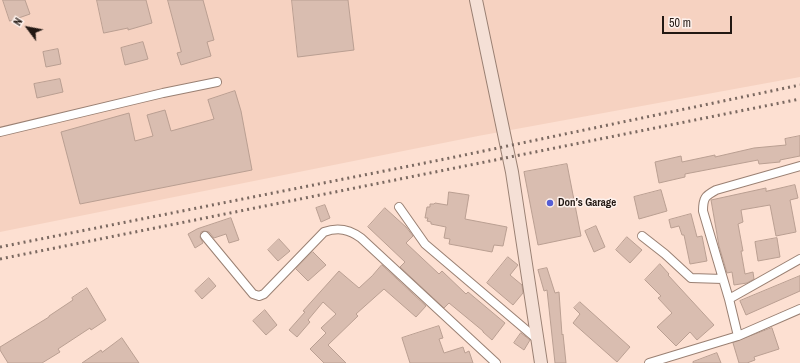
<!DOCTYPE html>
<html>
<head>
<meta charset="utf-8">
<style>
	body { margin:0 }
	#map { position:relative; width:800px; height:363px; overflow:hidden; background:#fde0d2; font-family:"Archivo Narrow",sans-serif }
	canvas { display:block }
	.north { position:absolute; left:8px; top:8px; width:40px; height:40px; -webkit-text-stroke:3px #fdf1ec; paint-order:stroke; rotate:302deg; font-size:11px; font-weight:700; line-height:16px; text-align:center; color:#221813 }
	.north::after { content:''; display:block; margin:auto; width:14px; height:18px; background:#221813; clip-path:polygon(50% 0,100% 100%,50% 72%,0 100%) }
	.scale { position:absolute; left:662px; top:16px; width:70px; height:18px; box-sizing:border-box; border:2px solid #221813; border-top:0; padding-left:5px; font-size:12px; line-height:14px; white-space:nowrap; color:#221813; -webkit-text-stroke:3px #fdf1ec; paint-order:stroke }
</style>
</head>
<body>
<div id="map">
<canvas width="800" height="363"></canvas>
<div class="north">N</div>
<div class="scale">50 m</div>
</div>
<script>
const c = document.querySelector('canvas').getContext('2d');
c.lineJoin = 'round';
function fill(path, color) {
  c.fillStyle = color;
  c.fill(path, 'evenodd');
}
function trace(path, color, width, dash) {
  c.strokeStyle = color;
  c.lineWidth = width;
  c.lineCap = dash ? 'butt' : 'round';
  c.setLineDash(dash || []);
  c.stroke(path);
}
function label(font, color, halo, rows, align = 'center') {
  c.font = font + ' "Archivo Narrow",sans-serif';
  c.lineWidth = 3;
  c.setLineDash([]);
  c.textBaseline = 'middle';
  c.strokeStyle = halo;
  c.fillStyle = color;
  for (const [text, x, y, turn = 0] of rows) {
    c.save();
    c.translate(x, y);
    c.rotate((+turn || 0) * Math.PI / 180);
    c.textAlign = isNaN(turn) ? turn : align;
    if (halo) c.strokeText(text, 0, 0);
    c.fillText(text, 0, 0);
    c.restore();
  }
}
fill(new Path2D(`
	M0 0H800V77L478 136 0 232Z`), '#f6d2c1');
const building = new Path2D(`
	M3 0H25L30 14 10 21Z
	M97 0H146L152 23 128 30V28L104 33Z
	M168 0H203L214 40 207 42 211 56 181 65 177 53 181 52Z
	M292 0H348L354 50 298 57Z
	M143 42 148 59 125 65 121 48Z
	M58 49 61 64 46 67 43 52Z
	M60 79 63 92 37 98 34 84Z
	M235 91 241 111 252 170 80 204 61 132 129 113 135 141 153 136 147 115 165 110 171 131 214 119 208 100Z
	M800 136V156L780 160V162L759 164 758 160 685 174V177L659 183 655 162 681 156 682 162 715 155V157L754 148 786 145 785 139Z
	M567 164 581 236 538 245 524 172Z
	M795 185 798 198 790 200 796 232 776 236 770 205 741 210 743 222 738 224 743 251H741L745 274 753 272 754 279 747 283 734 285 732 272 727 273 719 246 711 200 766 188V191Z
	M661 190 667 211 639 219 634 197Z
	M449 192 469 195 465 219 507 227 503 246 494 245 492 252 449 244 450 239 444 238 446 227 431 224V222L427 221 428 218H425L427 207H430V204H434L435 203 447 205Z
	M325 205 330 218 321 222 316 208Z
	M385 208 406 227 413 236 406 243 439 274 442 271 466 294 468 292 505 323 492 340 483 332V331L449 303 444 308 400 267 405 262 368 227Z
	M691 214 697 237 702 236 707 261 690 264 684 235H682L679 226 671 228 669 220Z
	M231 218 239 240 229 243 226 234 214 238 209 232 204 231 201 232 200 237 203 243 195 248 188 234 197 229Z
	M596 226 605 247 594 252 585 231Z
	M627 237 642 250 630 263 616 250Z
	M777 238 780 257 758 261 755 242Z
	M279 239 290 251 278 261 268 250Z
	M313 252 326 265 308 281 296 269Z
	M508 257 518 265 510 275 522 285 523 293 513 305 487 283Z
	M660 264 669 274 668 275 714 325 697 340 690 332 676 346 657 327 672 313 658 298 661 296 645 280Z
	M382 265 426 306 416 317 384 289 356 314 358 316 328 345 346 363H324L310 349 326 333 321 328 336 314 323 302 308 320 310 322 297 337 289 330 305 312 303 311 339 271 359 288 372 276Z
	M547 268 555 293 559 292 562 335 563 334 566 363H555L547 290 544 291 538 270Z
	M800 276V291L746 315 740 301Z
	M209 278 216 286 202 299 195 291Z
	M87 288 106 320 91 330 90 328 58 349 60 352 42 363H8L0 350V347L49 317V316L73 300 72 298Z
	M580 302 630 347 617 362 573 323 580 314 574 308Z
	M265 310 277 325 266 335 253 321Z
	M439 326 443 338 439 339 444 353 463 347 465 353 469 351 473 363H410L402 338Z
	M772 328 779 349 754 357 755 360 747 363H739L733 343Z
	M521 333 530 340 524 350 514 343Z
	M122 338 139 363H82L101 350 102 352Z
	M717 353 721 363H693V362Z`);
fill(building, '#d9bdb0');
trace(building, '#ba9f92', 1);
const street = new Path2D(`
	M0 132 163 93 217 82
	M399 207 425 244 538 340
	M205 236 253 294 259 296 264 294 324 232C338 227 349 229 361 238L496 363
	M642 236 665 254 691 278 723 279
	M729 299 800 259
	M738 336 729 299 703 211C703 198 705 196 716 190L800 166
	M649 363 738 336 800 309`);
const secondary = new Path2D(`
	M476 0 512 172 541 363`);
trace(street, '#9a8073', 10);
trace(secondary, '#9a8073', 14);
trace(street, '#fff', 8);
trace(secondary, '#f5e0d6', 12);
trace(new Path2D(`
	M0 247 450 158 800 85
	M0 259 800 99`), '#7b6961', 3, [2, 4]);
for (const [x, y, r, color] of [
	[550,203,4,"#555dd4"]
]) {
  const dot = new Path2D();
  dot.arc(x, y, r, 0, 2 * Math.PI);
  c.fillStyle = color;
  c.fill(dot);
  trace(dot, '#fdf1ec', 1.5);
}
label('bold 11px', '#221813', '#fdf1ec', [
	["Don’s Garage",558,203]
], 'left');
</script>
</body>
</html>
